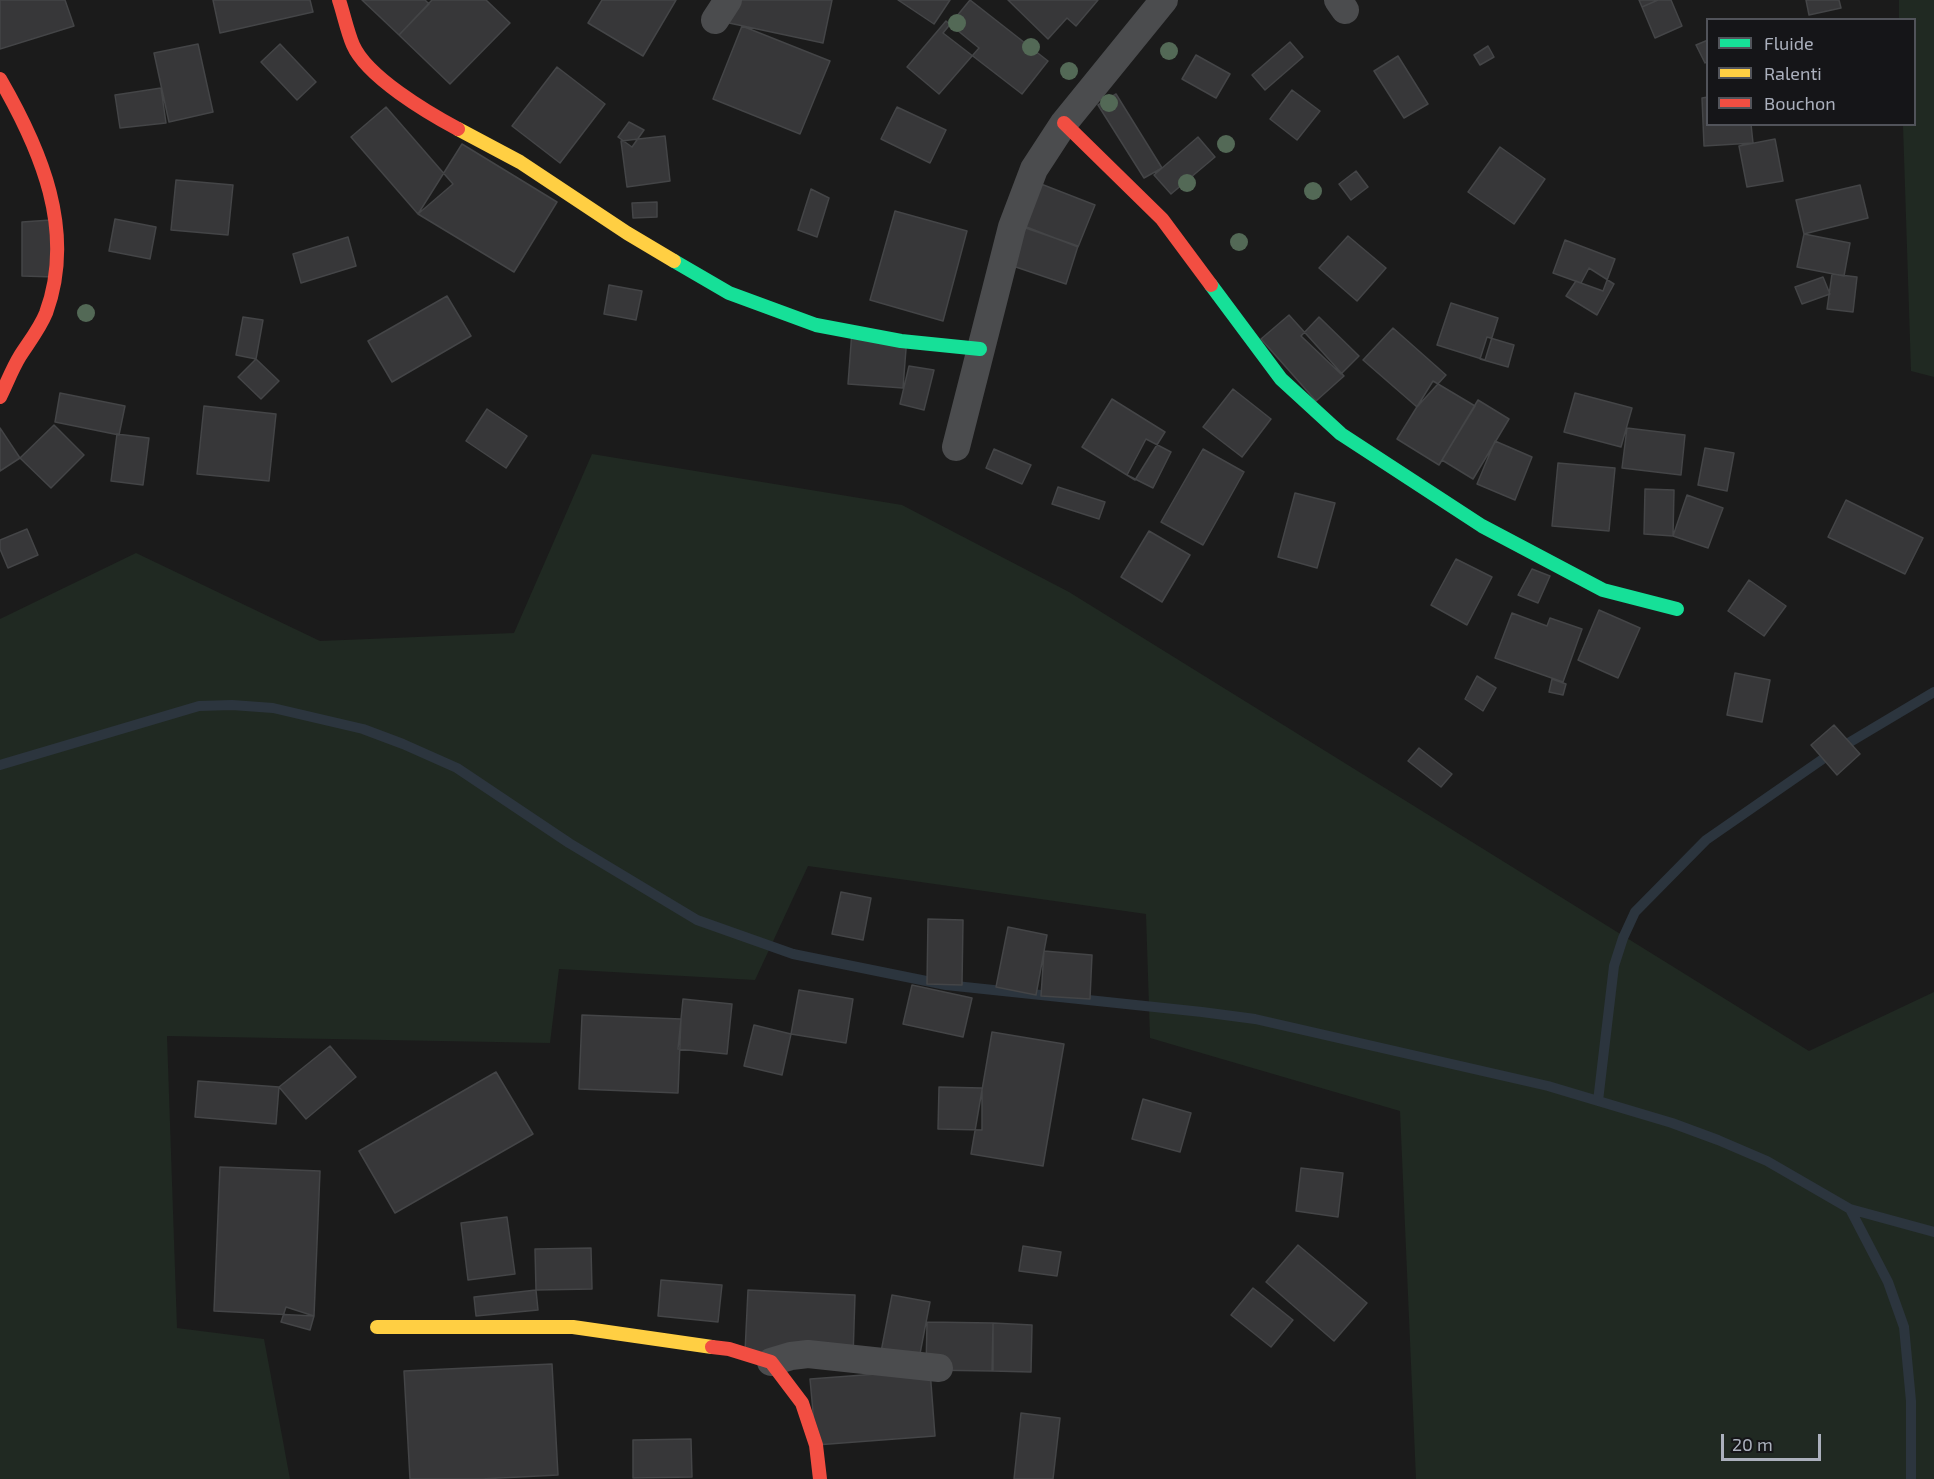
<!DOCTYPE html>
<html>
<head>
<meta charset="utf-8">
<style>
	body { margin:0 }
	#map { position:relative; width:1934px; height:1479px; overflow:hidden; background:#1b1b1b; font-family:"Exo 2",sans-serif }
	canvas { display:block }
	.legend { position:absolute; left:1706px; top:18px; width:210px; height:108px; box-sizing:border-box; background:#151518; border:2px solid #51535a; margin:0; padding:8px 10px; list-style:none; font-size:18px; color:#abb0bd }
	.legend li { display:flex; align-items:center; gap:12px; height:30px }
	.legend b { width:30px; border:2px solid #51535a }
	.scale { position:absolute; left:1721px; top:1434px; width:100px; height:27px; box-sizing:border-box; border:3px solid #abb0bd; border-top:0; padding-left:8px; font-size:18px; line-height:21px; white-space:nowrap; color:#abb0bd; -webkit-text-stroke:4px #151518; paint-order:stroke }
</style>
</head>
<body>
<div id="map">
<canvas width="1934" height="1479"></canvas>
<ul class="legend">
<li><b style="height:8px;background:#16e098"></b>Fluide</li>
<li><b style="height:8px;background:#ffcf43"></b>Ralenti</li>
<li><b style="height:8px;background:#f24e42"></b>Bouchon</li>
</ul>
<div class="scale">20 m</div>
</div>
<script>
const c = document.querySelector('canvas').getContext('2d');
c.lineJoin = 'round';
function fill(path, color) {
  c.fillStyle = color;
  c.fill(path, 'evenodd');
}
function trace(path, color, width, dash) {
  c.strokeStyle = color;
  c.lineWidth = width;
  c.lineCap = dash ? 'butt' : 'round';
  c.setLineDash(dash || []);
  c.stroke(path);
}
fill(new Path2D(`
	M1899 0H1934V377L1911 371 1903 125 1914 124V20L1899 19Z
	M592 454 902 505 1069 592 1809 1051 1934 992V1479H1416L1400 1111 1150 1038 1146 914 808 866 755 980 559 969 550 1043 167 1036 177 1328 264 1339 290 1479H0V619L136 553 320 641 514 633Z`), '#202922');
trace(new Path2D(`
	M0 765 199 706 232 705 273 708 363 729 403 744 457 768 569 843 697 920 793 954 946 985 1202 1012 1255 1019 1548 1086 1672 1123 1718 1140 1767 1161 1850 1209 1934 1232
	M1598 1101 1614 966 1623 938 1635 912 1706 840 1830 754 1934 692
	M1850 1209 1888 1282 1904 1327 1911 1401V1479`), '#2c353e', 10);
const building = new Path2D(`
	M0 0H65L74 26 0 49Z
	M213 0H310L313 12 220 33Z
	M362 0H425L429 4 399 35Z
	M432 0H486L510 23 450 84 399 35Z
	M602 0H676L643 56 588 23Z
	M719 0H832L823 43 715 20Z
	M898 0H950L934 24Z
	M970 0 1048 61 1022 94 943 33Z
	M1008 0H1098L1076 26 1067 18 1048 39Z
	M1639 0H1658L1642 7Z
	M1658 0H1671L1682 26 1655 38 1642 7Z
	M1806 0H1839L1841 8 1809 15Z
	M946 21 979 48 939 94 907 67Z
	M742 26 830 61 800 134 713 99Z
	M1708 40V61L1705 63 1696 45Z
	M1290 42 1303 57 1265 90 1252 75Z
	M198 44 213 112 169 122 154 53Z
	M280 44 316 82 297 100 261 62Z
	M1488 46 1494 57 1480 65 1474 55Z
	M1196 55 1230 74 1216 98 1182 79Z
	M1398 56 1428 104 1404 118 1374 71Z
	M557 67 605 104 560 163 512 126Z
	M161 88 166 123 120 128 115 95Z
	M1292 90 1320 111 1297 140 1270 119Z
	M1116 94 1162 168 1144 178 1098 105Z
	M1708 97V124H1751L1753 143 1704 146 1702 98Z
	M386 107 453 184 418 214 351 137Z
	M897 107 946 130 930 163 881 139Z
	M629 122 644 130 632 147 618 137Z
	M665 136 670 181 627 187 621 141Z
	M1198 137 1215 157 1171 194 1154 175Z
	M1775 139 1783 181 1747 187 1739 146Z
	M462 144 557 202 514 272 418 214Z
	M1500 147 1545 179 1514 224 1468 192Z
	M1356 171 1368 187 1351 200 1339 184Z
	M176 180 233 185 228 235 171 230Z
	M1041 184 1095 205 1078 247 1024 226Z
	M1860 185 1868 218 1804 234 1796 200Z
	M811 189 829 198 817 237 798 230Z
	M657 202V217L633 218 632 203Z
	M895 211 967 231 943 321 870 300Z
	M115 219 156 227 150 259 109 251Z
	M51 220 55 277 22 276V222Z
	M1014 224 1078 246 1066 284 1001 262Z
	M1804 234 1850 243 1844 276 1797 267Z
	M1348 236 1386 268 1357 301 1319 268Z
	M348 237 356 266 301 283 293 254Z
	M1565 240 1615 259 1603 291 1553 273Z
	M1589 268 1614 284 1597 315 1566 296 1576 281 1581 283Z
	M1832 274 1857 277 1853 312 1827 309Z
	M1823 277 1830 294 1802 304 1795 287Z
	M609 285 642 291 636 320 604 314Z
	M447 296 471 336 392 382 368 341Z
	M1451 303 1498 318 1485 360 1437 345Z
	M1289 315 1344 376 1316 401 1261 339Z
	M243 317 263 320 256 359 236 355Z
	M1319 317 1359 356 1341 374 1301 336Z
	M1393 328 1446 375 1417 407 1363 360Z
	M852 331 907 336 903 388 848 384Z
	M1487 337 1514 345 1508 367 1480 359Z
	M256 359 279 381 261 399 238 377Z
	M909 366 934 370 924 410 900 404Z
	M1433 381 1475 406 1439 465 1397 439Z
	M1233 389 1271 419 1242 457 1203 427Z
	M60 393 125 406 119 435 55 422Z
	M1575 393 1632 408 1621 447 1564 432Z
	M1112 399 1165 432 1135 480 1082 447Z
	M1478 400 1509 419 1473 479 1442 460Z
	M204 406 276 414 269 481 197 474Z
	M487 409 527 436 506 468 466 441Z
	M54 425 84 455 51 488 20 458Z
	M0 428 20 458 0 471Z
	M1627 428 1685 435 1681 475 1622 468Z
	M117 434 149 438 143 485 111 481Z
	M1146 439 1171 452 1153 488 1127 475Z
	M1495 441 1532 457 1515 500 1477 484Z
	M1705 448 1734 453 1727 491 1698 485Z
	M994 449 1031 465 1022 484 986 468Z
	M1203 449 1244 472 1203 545 1161 522Z
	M1558 463 1615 468 1609 531 1552 526Z
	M1058 487 1105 502 1099 519 1052 504Z
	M1645 489 1674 490 1673 536 1644 534Z
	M1295 493 1335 503 1317 568 1278 557Z
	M1687 495 1723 508 1708 548 1673 536Z
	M1846 500 1923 538 1905 574 1828 537Z
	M27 529 38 555 8 568 0 549V540Z
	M1149 531 1190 555 1162 602 1121 577Z
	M1456 559 1492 577 1467 625 1431 605Z
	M1532 569 1550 576 1538 603 1518 595Z
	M1749 580 1786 606 1764 636 1728 611Z
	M1599 610 1640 628 1618 678 1578 660Z
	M1512 613 1547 626 1550 618 1582 629 1563 682 1495 658Z
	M1735 673 1770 680 1762 722 1727 715Z
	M1477 676 1496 688 1483 711 1465 699Z
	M1552 679 1566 684 1563 695 1549 692Z
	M1834 725 1860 754 1837 775 1811 745Z
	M1419 748 1452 774 1441 787 1408 761Z
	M841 892 871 898 863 940 832 934Z
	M928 919 963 920 962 985 927 984Z
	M1008 927 1047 935 1036 995 996 987Z
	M1044 951 1092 955 1090 999 1041 996Z
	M912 985 972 998 963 1037 903 1024Z
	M799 990 853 999 846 1043 791 1034Z
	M683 999 732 1004 727 1054 678 1049Z
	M582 1015 681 1019 678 1093 579 1089Z
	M754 1025 791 1034 782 1075 744 1066Z
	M992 1032 1064 1044 1043 1166 971 1154Z
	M330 1046 356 1077 306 1119 279 1087Z
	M496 1072 533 1134 395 1213 359 1151Z
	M198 1081 279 1087 276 1124 195 1117Z
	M939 1087 982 1088V1130L938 1129Z
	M1143 1099 1191 1113 1180 1152 1132 1139Z
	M220 1167 320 1171 314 1316 214 1311Z
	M1301 1168 1343 1173 1338 1217 1296 1211Z
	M507 1217 515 1274 468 1280 461 1223Z
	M1298 1245 1367 1303 1334 1341 1266 1282Z
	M1023 1246 1061 1252 1057 1276 1019 1271Z
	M591 1248 592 1289 536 1290 535 1249Z
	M661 1280 722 1285 718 1322 658 1316Z
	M1253 1288 1293 1320 1271 1347 1231 1315Z
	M536 1290 538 1310 476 1316 474 1297Z
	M748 1290 855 1295 853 1357 745 1352Z
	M892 1295 930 1302 918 1364 880 1357Z
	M286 1307 314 1316 310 1330 281 1322Z
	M927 1322 993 1323V1371L926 1370Z
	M993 1323 1032 1325 1031 1372 992 1371Z
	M552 1364 558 1475 481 1479H410L404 1371Z
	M930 1370 935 1436 816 1445 810 1379Z
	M1021 1413 1060 1418 1053 1479H1014Z
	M691 1439 692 1477 633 1478V1440Z`);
fill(building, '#373739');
trace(building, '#444547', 1.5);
trace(new Path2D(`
	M1338 0 1345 10
	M715 20 728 0
	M956 447 1012 227 1034 169 1064 123 1164 0
	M771 1362 791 1356 808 1354 939 1368`), '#4b4c4e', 28);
trace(new Path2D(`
	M674 261 729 293 816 325 901 341 980 349
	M1211 285 1281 379 1341 434 1482 526 1603 590 1677 609`), '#16e098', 14);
trace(new Path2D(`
	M458 129 520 162 627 233 674 261
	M377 1327H573L712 1347`), '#ffcf43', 14);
trace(new Path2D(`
	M339 0C344 15 347 31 353 45 367 77 428 113 458 129
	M0 79C41 150 76 231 46 313 40 328 29 342 20 356 12 369 7 383 0 397
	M1064 123 1162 219 1211 285
	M712 1347 729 1349 771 1362 802 1403 816 1445 820 1479`), '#f24e42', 14);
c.fillStyle = '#536956';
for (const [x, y] of [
	[957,23],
	[1031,47],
	[1169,51],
	[1069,71],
	[1109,103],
	[1226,144],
	[1187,183],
	[1313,191],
	[1239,242],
	[86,313]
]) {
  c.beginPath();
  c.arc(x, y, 9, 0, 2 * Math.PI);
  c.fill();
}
</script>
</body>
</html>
